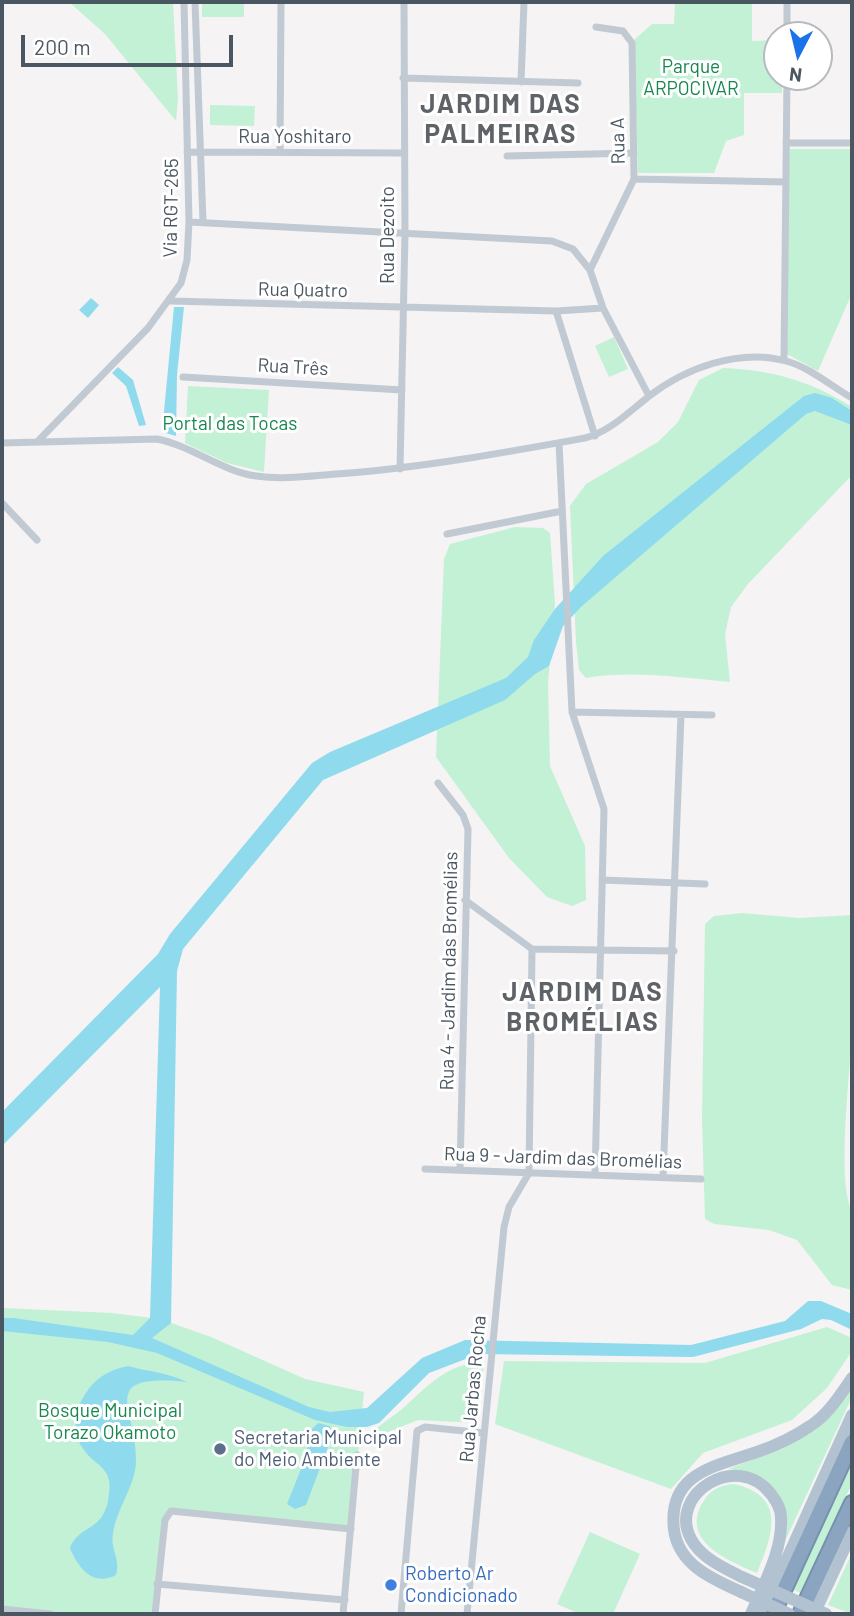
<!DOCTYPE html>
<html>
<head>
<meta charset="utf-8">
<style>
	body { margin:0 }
	#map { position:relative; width:854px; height:1616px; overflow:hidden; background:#f5f3f3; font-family:Barlow,sans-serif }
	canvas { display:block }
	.frame { position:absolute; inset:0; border:4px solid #4a5661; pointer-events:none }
	.north { position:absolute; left:763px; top:21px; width:70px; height:70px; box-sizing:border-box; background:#fff; border:2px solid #b7bbc0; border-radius:50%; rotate:187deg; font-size:19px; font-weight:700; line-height:28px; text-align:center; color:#4a5661 }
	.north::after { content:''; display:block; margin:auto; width:24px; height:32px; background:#1a73e8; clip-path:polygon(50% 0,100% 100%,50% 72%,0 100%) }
	.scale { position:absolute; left:21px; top:35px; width:212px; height:32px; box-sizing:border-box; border:4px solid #4a5661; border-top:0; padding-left:9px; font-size:21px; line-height:24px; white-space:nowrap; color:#4a5661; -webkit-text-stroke:5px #fff; paint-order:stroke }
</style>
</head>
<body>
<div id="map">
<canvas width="854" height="1616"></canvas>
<div class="frame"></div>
<div class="north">N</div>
<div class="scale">200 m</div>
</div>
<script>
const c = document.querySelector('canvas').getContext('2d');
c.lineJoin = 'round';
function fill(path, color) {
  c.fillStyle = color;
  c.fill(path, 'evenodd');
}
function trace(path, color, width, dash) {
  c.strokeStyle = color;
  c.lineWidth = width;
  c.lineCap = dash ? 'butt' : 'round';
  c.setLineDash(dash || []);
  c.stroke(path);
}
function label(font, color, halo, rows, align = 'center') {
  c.font = font + ' Barlow,sans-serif';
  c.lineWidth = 6;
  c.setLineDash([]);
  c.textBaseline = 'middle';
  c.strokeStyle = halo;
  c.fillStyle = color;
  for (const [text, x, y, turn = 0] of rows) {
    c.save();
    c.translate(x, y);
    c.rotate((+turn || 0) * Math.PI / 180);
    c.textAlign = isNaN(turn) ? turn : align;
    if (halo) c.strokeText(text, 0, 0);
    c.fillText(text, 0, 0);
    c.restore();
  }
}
fill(new Path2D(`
	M69 2H173L178 99 176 121 105 34Z
	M202 2H244V17H202Z
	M675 2H752V41L777 40V77H782V93H744V135L726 141 714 173H638L634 40 652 24H674Z
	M210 105 255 106 254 126 210 125Z
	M789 149H852V293L818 371 787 354Z
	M614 337 628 369 609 377 595 346Z
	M723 368C772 370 811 381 852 407V475L748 584 731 607 725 634 730 682C682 678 634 670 586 678L579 670 576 642 570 506 586 484 658 442 678 422 699 380Z
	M188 386 269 390 264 472 227 463 185 443Z
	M515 527 543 528 550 533 555 604 548 683 550 766 585 846 586 900 572 906 547 897 509 858 436 757 444 559 450 544Z
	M742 913 799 918 852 915C852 953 854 991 852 1028 851 1066 836 1183 852 1210V1290L832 1285 797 1240 769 1230 714 1224 705 1219 702 1119 705 924 714 916Z
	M2 1308 112 1313 160 1319 211 1337 305 1379 364 1392 351 1529 175 1512 168 1515 158 1614H51L2 1608Z
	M827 1327 852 1338V1351L827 1388 792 1420 703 1453 671 1489 495 1424 504 1361 705 1363Z
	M484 1362 478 1423 418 1420 366 1441C375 1426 389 1420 402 1409 428 1386 447 1363 484 1362Z
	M852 1386V1397L785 1541C793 1499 770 1472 728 1469L784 1448 808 1434Z
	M852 1460V1483L803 1594 792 1589Z
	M734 1484C787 1496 773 1535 757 1573 729 1561 679 1541 703 1502 710 1490 720 1485 734 1484Z
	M590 1532 640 1554 613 1614H580L557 1604Z
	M852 1553V1614L828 1605Z`), '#c3f1d5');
fill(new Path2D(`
	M91 298 99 305 88 318 79 310Z
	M174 307H184L177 375 176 436 162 432Z
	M118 367 133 380 146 425 139 426 126 386 112 373Z
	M815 393 832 398 852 411V425L815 411 806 414 582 606 563 626 549 666 535 674 505 700 323 780 183 949 177 971 171 1323 152 1338 309 1407 330 1412 367 1408 422 1358 465 1340 691 1345 785 1321 808 1301H821L852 1314V1330L831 1320 822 1319 801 1329 693 1357 479 1354 429 1373 379 1423 367 1427H347L315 1420 157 1353 108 1342 2 1331V1318H13L133 1335 150 1318 160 987 2 1146V1112L158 954 170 934 312 763 330 752 506 678 528 657 534 640 555 609 603 556 804 396Z
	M128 1366C149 1372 167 1372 187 1382 94 1373 138 1409 136 1462 135 1487 116 1509 113 1534 110 1549 121 1559 116 1575 93 1587 78 1568 70 1548 80 1523 105 1533 109 1494 113 1467 96 1467 84 1450 70 1432 75 1407 88 1390 98 1376 112 1369 128 1366Z
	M318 1423 330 1426 333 1434 306 1505 295 1509 287 1504 305 1459 311 1430Z`), '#90daee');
const highway = new Path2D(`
	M773 1614 852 1442
	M800 1614 852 1503`);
trace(highway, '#7690ad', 18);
trace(new Path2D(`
	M195 2 203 222
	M787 2V35
	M403 78 578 83
	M521 82 524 2
	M786 143H852
	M187 152 403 153
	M280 152 281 2
	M507 156 634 153
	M634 179 786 182
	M189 222 552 241 573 249 590 270 603 308 649 396
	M590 270 634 179 632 43 623 31 596 27
	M171 301 556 311 603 308
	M556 311 595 436
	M784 360 787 77
	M183 377 402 390
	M38 441 148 328 181 283 187 260 189 222 184 2
	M2 443 157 439C192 446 221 471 256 476 283 480 310 476 336 474 420 468 502 453 585 438 609 432 629 412 648 397 685 368 739 348 786 361 809 367 831 386 852 398
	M559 443 572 712 604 809 595 1175
	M400 469 405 234 404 2
	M2 503 37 540
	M447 534 562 511
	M572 712 712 715
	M438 783 463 815 468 829 460 1170
	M602 880 705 884
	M465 900 532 949 674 951
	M425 1169 701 1179
	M663 1177 681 715
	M157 1584 345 1600
	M2 1609 50 1614
	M155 1614 165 1520 171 1511 351 1529
	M343 1614 357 1455
	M401 1614 417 1431 425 1427 484 1433
	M467 1614 504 1227 509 1207 529 1173 532 949`), '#c1cad2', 7);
trace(new Path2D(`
	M742 1577C724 1568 701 1558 691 1539 667 1494 737 1450 771 1494 776 1501 781 1508 781 1518 783 1551 763 1585 751 1614
	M741 1592C712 1579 679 1565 674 1530 667 1472 717 1466 757 1452 775 1446 794 1437 810 1426 828 1415 840 1395 852 1378
	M762 1614 852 1415
	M814 1614 852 1532`), '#b3c2d1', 12);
trace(highway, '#8ba5c1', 14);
trace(new Path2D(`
	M742 1577 826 1614
	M741 1592 789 1614`), '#b3c2d1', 12);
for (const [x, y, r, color] of [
	[220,1449,7,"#5c6f8a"],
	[391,1585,7,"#3f7fe0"]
]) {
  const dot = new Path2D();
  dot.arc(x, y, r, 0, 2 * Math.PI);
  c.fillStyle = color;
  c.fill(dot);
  trace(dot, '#fff', 2.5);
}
label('19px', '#17864f', '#fff', [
	["Parque",691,67],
	["ARPOCIVAR",691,89],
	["Portal das Tocas",230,424],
	["Bosque Municipal",110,1411],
	["Torazo Okamoto",110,1433]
]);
label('19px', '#4a5661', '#fff', [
	["Rua Yoshitaro",295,137],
	["Rua A",618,141,-91],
	["Via RGT-265",171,208,-89],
	["Rua Dezoito",388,235,-90],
	["Rua Quatro",303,290,1],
	["Rua Três",293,367,3],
	["Rua 4 - Jardim das Bromélias",449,971,-89],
	["Rua 9 - Jardim das Bromélias",563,1158,2],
	["Rua Jarbas Rocha",473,1389,-85]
]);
label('19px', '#4e5e75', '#fff', [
	["Secretaria Municipal",234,1438],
	["do Meio Ambiente",234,1460]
], 'left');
label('19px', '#366cbe', '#fff', [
	["Roberto Ar",405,1574],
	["Condicionado",405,1596]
], 'left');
c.letterSpacing = '2px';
label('bold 26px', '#5f6368', '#fff', [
	["JARDIM DAS",501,104],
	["PALMEIRAS",501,134],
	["JARDIM DAS",583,992],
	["BROMÉLIAS",583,1022]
]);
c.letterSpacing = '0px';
</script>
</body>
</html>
